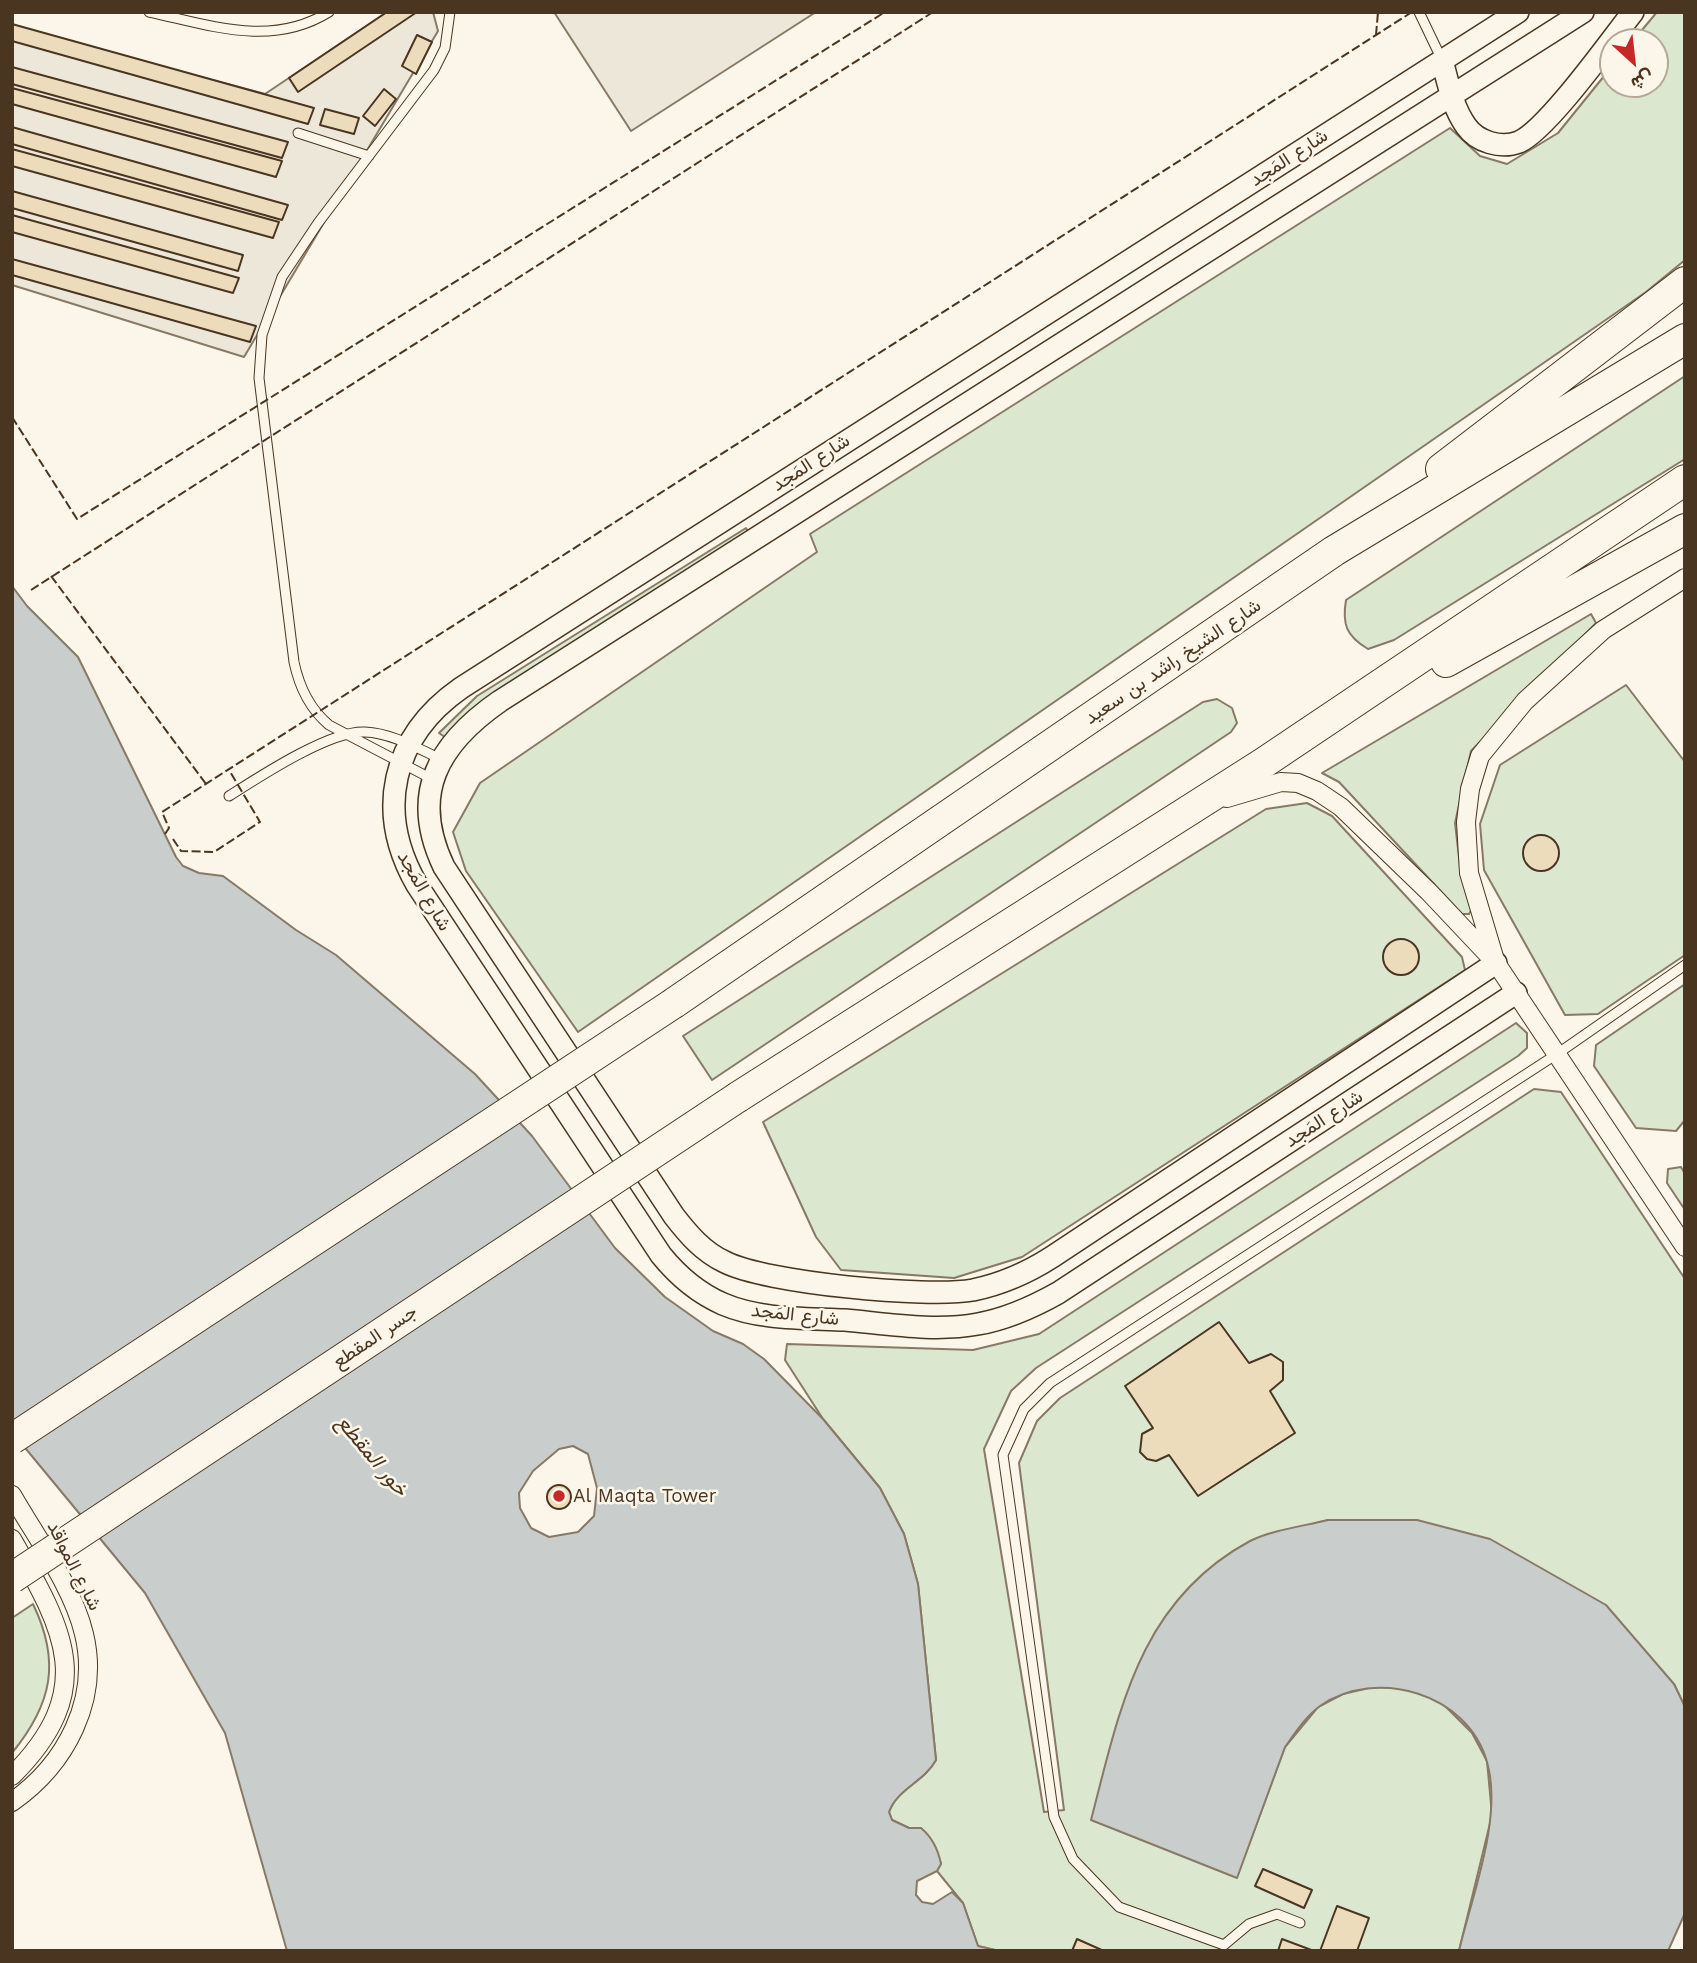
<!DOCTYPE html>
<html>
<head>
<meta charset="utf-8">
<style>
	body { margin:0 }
	#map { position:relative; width:1697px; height:1963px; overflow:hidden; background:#fbf6e9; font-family:"Work Sans",Vazirmatn,sans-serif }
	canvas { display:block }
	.frame { position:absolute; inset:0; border:14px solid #4a3520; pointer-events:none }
	.north { position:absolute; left:1599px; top:28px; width:70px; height:70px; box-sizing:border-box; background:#fbf6e9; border:2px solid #b4a999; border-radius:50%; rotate:153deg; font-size:19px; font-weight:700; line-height:28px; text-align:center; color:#4a3520 }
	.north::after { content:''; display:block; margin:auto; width:24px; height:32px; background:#c62828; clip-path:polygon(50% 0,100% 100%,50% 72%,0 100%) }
</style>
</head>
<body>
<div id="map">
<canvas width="1697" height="1963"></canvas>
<div class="frame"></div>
<div class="north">ش</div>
</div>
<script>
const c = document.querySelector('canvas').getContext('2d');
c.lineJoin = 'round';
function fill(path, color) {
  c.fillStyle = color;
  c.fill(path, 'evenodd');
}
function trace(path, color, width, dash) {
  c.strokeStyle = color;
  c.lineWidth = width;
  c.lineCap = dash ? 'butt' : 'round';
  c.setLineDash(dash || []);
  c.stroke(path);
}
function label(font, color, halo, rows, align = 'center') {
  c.font = font + ' "Work Sans",Vazirmatn,sans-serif';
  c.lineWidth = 5;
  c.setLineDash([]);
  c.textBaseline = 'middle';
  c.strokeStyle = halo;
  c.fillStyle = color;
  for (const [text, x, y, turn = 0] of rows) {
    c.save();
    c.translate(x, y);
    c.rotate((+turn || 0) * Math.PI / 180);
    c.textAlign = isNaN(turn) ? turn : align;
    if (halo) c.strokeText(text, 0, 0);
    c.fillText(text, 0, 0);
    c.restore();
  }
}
const green = new Path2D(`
	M1657 12H1685V260L1646 292 578 1032 466 871 453 832 480 783 817 552 810 534 1450 128 1480 156 1507 164 1558 133 1613 65V84H1655V42H1632Z
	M1685 376V459L1394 640 1368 649C1346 636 1342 624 1346 600Z
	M746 528 752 538 449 740 439 733 477 696Z
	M1591 614 1596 623 1471 751 1455 823 1461 875 1473 907 1469 914H1462L1339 782 1322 773Z
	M1626 685 1685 762V955L1598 1014 1565 1015 1484 870 1480 824 1500 765Z
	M1217 699 1232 708 1237 723 1231 732 712 1080 683 1036 1203 702Z
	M1307 803 1332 816 1462 957 1465 970 1022 1257 954 1278 841 1270 816 1237 763 1122 1266 809Z
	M1685 984V1120L1676 1131 1636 1128 1594 1066 1596 1045Z
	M1516 1023 1527 1033V1048L1518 1056 1036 1368 1011 1391 984 1449 1044 1812 1064 1810 1019 1463 1037 1421 1060 1398 1534 1089 1561 1092 1685 1279V1707L1674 1684 1417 1520H1328L1253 1540 1101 1783 1092 1820 1237 1877 1285 1747 1318 1707 1343 1694 1373 1687 1402 1688 1439 1700 1472 1733 1487 1761 1492 1815 1459 1951H999L978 1946 963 1903 937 1871 941 1863 921 1828H909L892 1820 889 1812C897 1789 924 1782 936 1760L918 1584 904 1534 880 1488 823 1419 785 1360 787 1344 973 1350 1039 1334Z
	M1681 1167 1685 1174V1210L1667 1183 1668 1169Z
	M33 1604C61 1662 52 1704 12 1753V1618Z`);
fill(green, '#dce7d0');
trace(green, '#887966', 2);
const parking = new Path2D(`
	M387 12H433L438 31 244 357 12 285V27L265 94Z
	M554 12H816L631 131Z`);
fill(parking, '#ede7d9');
trace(parking, '#887966', 2);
const water = new Path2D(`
	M12 586 27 606 78 657 176 857 183 866 199 873 223 876 296 930 336 955 475 1074 532 1136 615 1248 665 1297 713 1331 743 1344 764 1359 823 1419 880 1488 904 1534 918 1584 936 1760C924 1782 897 1789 889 1812L892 1820 909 1828H921C932 1837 938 1849 941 1864L937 1871 917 1881 916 1895 922 1902 933 1904 952 1892 963 1903 978 1946 999 1951H287L225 1733 145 1593 12 1432ZM573 1446 588 1454 597 1488 594 1516 578 1532 549 1537 531 1528 520 1508 519 1493 533 1471 559 1449Z
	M1328 1520H1417L1490 1539 1606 1605 1674 1684 1685 1707V1913L1668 1951H1459C1472 1895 1503 1818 1487 1762 1468 1693 1376 1667 1320 1706 1306 1716 1295 1733 1285 1747L1237 1878 1091 1820C1120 1709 1139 1601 1250 1541 1272 1530 1304 1526 1328 1520Z`);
fill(water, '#c9cecd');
trace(water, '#887966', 2);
const building = new Path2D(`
	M387 12H417L298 92 289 78Z
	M12 24 314 108 308 124 12 41Z
	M417 35 432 42 416 74 402 66Z
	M12 67 288 142 282 158 12 84Z
	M12 88 282 161 276 177 12 104Z
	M384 89 396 99 375 126 363 116Z
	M325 109 359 118 354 134 320 125Z
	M12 127 288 205 282 220 12 144Z
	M12 149 279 222 273 238 12 166Z
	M12 191 243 255 238 271 12 208Z
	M12 215 239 278 233 293 12 232Z
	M12 259 256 326 250 342 12 275Z
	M1523 853a18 18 0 1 1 36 0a18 18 0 1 1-36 0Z
	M1383 957a18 18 0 1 1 36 0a18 18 0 1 1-36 0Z
	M1219 1322 1249 1363 1271 1354 1283 1362V1380L1270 1391 1295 1433 1198 1496 1169 1455 1156 1461 1147 1459 1140 1452 1142 1434 1153 1428 1125 1386Z
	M547 1497a12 12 0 1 1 24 0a12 12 0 1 1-24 0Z
	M1263 1869 1312 1890 1304 1908 1255 1886Z
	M1337 1906 1369 1918 1357 1951H1320Z
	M1077 1939 1104 1951H1072Z
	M1282 1939 1314 1951H1278Z`);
fill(building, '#ecdcbc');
trace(building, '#4a3520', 2);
const service = new Path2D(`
	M149 12C210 25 271 48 329 12
	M1419 12 1442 60
	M298 133 369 156
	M432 779 329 725C310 709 299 686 294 662L259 378 262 335 282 277 318 223 434 70 445 48 450 12
	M229 796C259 777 330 730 365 732 391 733 417 748 441 759
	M1300 1923 1277 1914 1249 1924 1224 1945 1119 1907 1073 1859 1054 1817 1003 1455 1024 1409 1050 1383 1557 1054 1685 965`);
const minor = new Path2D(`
	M1227 798 1281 782 1298 783 1317 791 1341 807 1429 892 1496 963 1685 1247
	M1495 960 1469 873 1466 822 1470 789 1480 756 1525 701 1603 630 1685 578
	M12 1495C36 1537 73 1587 84 1634 100 1700 66 1764 12 1802
	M12 1539C64 1630 99 1689 12 1776`);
const tertiary = new Path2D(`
	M1442 60C1448 82 1452 106 1466 126 1477 142 1501 149 1519 142 1547 130 1611 40 1633 12
	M1496 963 1052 1257C1027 1273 1002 1284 973 1290 927 1298 766 1283 725 1262 703 1252 688 1234 674 1216L444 867C409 794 438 744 500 701L1583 12
	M1516 993 1058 1293C1033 1307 1007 1319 978 1324 935 1332 889 1324 845 1320 805 1318 760 1320 723 1304 698 1293 678 1276 661 1255L417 885C375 812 391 737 461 688L1518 12`);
const trunk = new Path2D(`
	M1441 469 1685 282
	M1446 662 1685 529
	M674 1003 1334 551 1685 339
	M738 1097 1262 764 1685 480`);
trace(service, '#4a3520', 11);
trace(minor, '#4a3520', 20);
trace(tertiary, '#4a3520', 24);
trace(trunk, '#4a3520', 32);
trace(service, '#fbf6e9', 9);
trace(minor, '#fbf6e9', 18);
trace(tertiary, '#fbf6e9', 21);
trace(trunk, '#fbf6e9', 30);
const trunkBridge = new Path2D(`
	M12 1439 674 1003
	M12 1578 738 1097`);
trace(trunkBridge, '#4a3520', 32, []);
trace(trunkBridge, '#fbf6e9', 30);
trace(new Path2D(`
	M1376 35 1378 12
	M12 417 77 519 885 12
	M51 576 206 784
	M31 590 933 12
	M165 834 169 828 162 812 1412 12
	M173 839 181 851 214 852 260 822 229 770`), '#4a3520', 2, [9, 3.5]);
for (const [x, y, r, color] of [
	[559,1496,7,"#c62828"]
]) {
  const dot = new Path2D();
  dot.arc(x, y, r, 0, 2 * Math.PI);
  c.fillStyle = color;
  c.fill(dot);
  trace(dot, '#fbf6e9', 2.5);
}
label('19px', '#4a3520', '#fbf6e9', [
	["شارع المَجد",1289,158,-33],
	["شارع المَجد",811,463,-33],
	["شارع الشيخ راشد بن سعيد",1173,662,-34],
	["شارع المَجد",424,891,60],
	["شارع المَجد",1324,1119,-33],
	["شارع المَجد",795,1315,6],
	["جسر المقطع",375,1337,-34],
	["شارع المواقد",74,1566,63]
]);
label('19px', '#4a3520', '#fbf6e9', [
	["Al Maqta Tower",573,1496]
], 'left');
label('italic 21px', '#4a3520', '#fbf6e9', [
	["خور المقطع",372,1456,50]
]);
</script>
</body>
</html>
